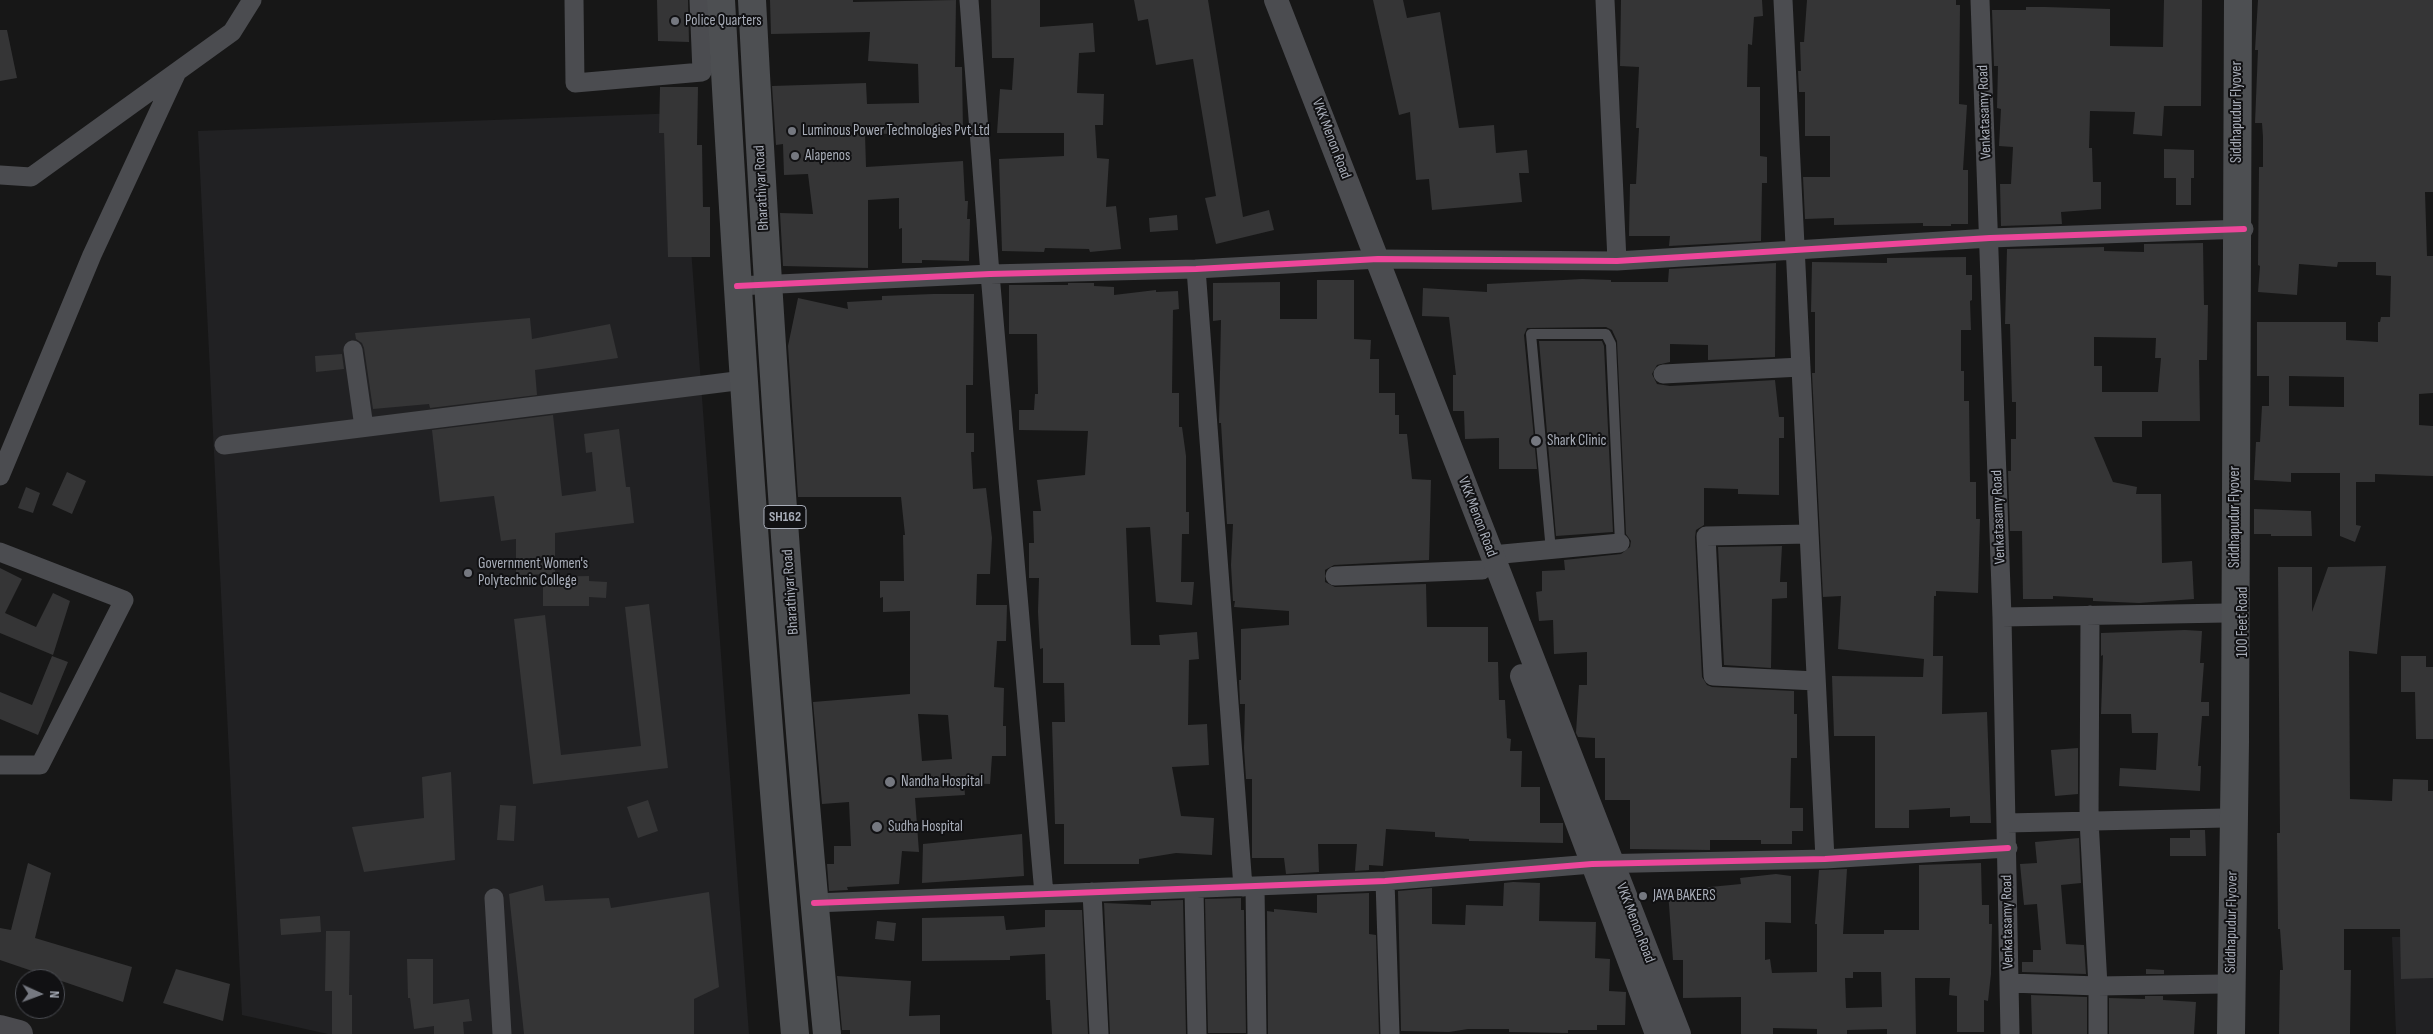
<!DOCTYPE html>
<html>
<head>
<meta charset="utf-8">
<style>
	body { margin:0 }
	#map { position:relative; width:2433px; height:1034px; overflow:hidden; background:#171717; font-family:"Sofia Sans Condensed",sans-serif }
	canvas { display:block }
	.north { position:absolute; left:15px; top:969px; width:50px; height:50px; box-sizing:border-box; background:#111113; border:1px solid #4d4f55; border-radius:50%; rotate:92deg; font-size:14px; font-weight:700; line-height:20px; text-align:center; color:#a8adb8 }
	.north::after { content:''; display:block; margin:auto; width:18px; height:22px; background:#757880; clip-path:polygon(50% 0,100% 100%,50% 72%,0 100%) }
</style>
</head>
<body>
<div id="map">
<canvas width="2433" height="1034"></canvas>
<div class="north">N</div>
</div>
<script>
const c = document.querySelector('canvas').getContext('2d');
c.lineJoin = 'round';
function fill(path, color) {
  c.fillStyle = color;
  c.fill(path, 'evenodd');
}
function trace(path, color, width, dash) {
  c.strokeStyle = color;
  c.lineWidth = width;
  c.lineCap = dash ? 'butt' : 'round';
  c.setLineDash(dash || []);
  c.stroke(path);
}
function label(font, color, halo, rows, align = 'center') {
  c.font = font + ' "Sofia Sans Condensed",sans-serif';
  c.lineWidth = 4;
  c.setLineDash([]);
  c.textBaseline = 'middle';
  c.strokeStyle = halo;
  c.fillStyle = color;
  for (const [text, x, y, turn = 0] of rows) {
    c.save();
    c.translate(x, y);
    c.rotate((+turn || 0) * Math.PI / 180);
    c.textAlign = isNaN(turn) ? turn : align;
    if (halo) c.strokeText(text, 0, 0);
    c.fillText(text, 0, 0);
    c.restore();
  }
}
fill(new Path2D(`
	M681 113 749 1034H328L242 1015 198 131Z
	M2392 937H2433V1034H2396Z`), '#212123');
fill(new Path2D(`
	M657 0H688L689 42 658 41Z
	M770 0H853V2L956 0 955 67H962L963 133 865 134 866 167 963 161 965 201H968L967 219H970L969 261 922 260V263H902V228L899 229V198L868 200V268L783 266 780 213 813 214 808 174 784 175 783 144 776 145 772 86 866 83 867 104 919 103 918 64 868 61 870 32 771 34Z
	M991 0H1040V27L1093 23 1095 52 1079 53 1077 93 1104 94 1103 125H1095L1097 158 1109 159 1106 207 1116 206 1121 249 1090 252 1089 249 1045 248 1044 252 1002 251 999 159 1064 156V133H997L1000 89 1012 90 1014 58H992Z
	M1134 0H1208L1243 217 1269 210 1274 230 1216 244 1205 198 1216 196 1193 59 1156 65 1148 19 1138 21Z
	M1373 0H1403L1407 18 1440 12 1459 128 1494 125 1496 153 1527 150 1529 173H1519L1522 202 1432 210 1429 179 1416 180 1410 112 1399 115Z
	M1621 0H1762L1763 16 1754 17 1752 45 1748 44 1747 87H1760V156L1767 157V183H1762L1761 241 1669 246 1670 236H1629L1630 184H1636L1639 128H1636L1639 67 1620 66Z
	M1807 0H1956V5H1960L1959 104 1967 105 1963 170H1968V224H1951V226H1923V223L1834 225V218L1805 219 1803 177H1830V136H1805V92H1799L1798 71H1801L1800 42H1804Z
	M2164 0H2202L2201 106H2164L2162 136 2133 134 2135 112 2090 111 2089 148H2092L2093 182H2101V209L2061 212 2062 224 2001 226 2000 184H2011L2013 147 1999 146 2001 109 1997 108 1998 66H1994L1992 10H2026V7H2045L2110 9V46L2163 47Z
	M2258 0H2433V192H2425L2427 256H2433V393L2419 394V425L2433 426V476L2375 474V482H2356V525L2361 526 2355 542 2340 536V473H2291V482L2254 480 2256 442H2260L2262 406H2269V376H2257V322H2346V340L2378 342V322H2380L2381 317H2390L2391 276 2376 275V262H2338L2337 267 2299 264 2297 295 2258 292 2260 266 2258 265 2259 167H2263V137L2262 123H2255L2258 50H2255ZM2289 376 2344 377V407L2289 406Z
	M0 30H7L17 78 0 81Z
	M660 87H698L697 145H702L703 207H710V257H668L664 133H659Z
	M2164 149 2194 150V178H2191V205H2176V178H2164Z
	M1177 215 1178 230 1150 232 1149 218Z
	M2203 243 2204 305H2208L2207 360H2199L2200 421H2142V437H2094L2113 482 2137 487 2136 494H2161L2162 563 2192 561 2194 599 2139 603 2093 601V598L2053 596V599H2023L2022 531H2010L2008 471H2011V439H2016V402H2012L2010 324H2005L2007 249 2104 247V251L2144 252V244ZM2094 337 2156 338 2155 358H2161L2158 392H2102V366H2094Z
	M1966 257V275H1972V300L1970 301 1971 330H1961V371H1964V401H1969L1970 482H1976V519H1980L1978 593 1936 591V596H1934L1933 656H1943L1942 714 1987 712 1991 823H1970V816L1950 817V808L1909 810V828H1875V736H1834L1832 676 1923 677 1924 659 1838 649 1841 596 1823 597 1812 373H1815V312H1811L1812 262 1887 263V258Z
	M1776 263 1775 357 1708 360V345L1670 344V362L1657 365 1652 374 1657 384 1670 386 1775 380 1779 417H1784V438H1779V495L1738 494V489L1704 488V525L1696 530 1695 537 1702 677 1707 685 1712 687 1794 691V714H1797V758H1791L1790 808H1803V831H1792V844H1761V840H1710V850L1630 849V800H1605V758H1595V738L1578 737 1576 733 1579 685H1587V652L1554 654 1553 620 1539 621 1536 592 1542 591V571L1565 570 1564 560 1621 554 1630 547 1631 541 1626 534 1617 341 1612 330 1606 327 1527 328 1524 335 1537 469H1499V438L1465 439 1464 411H1453V375H1456L1449 317 1422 316 1423 288 1487 292V284L1582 279 1611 280V282H1668L1669 269Z
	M1317 280H1354V339L1371 340 1370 359H1379V393H1395V415H1399V434H1407L1412 479 1431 480 1429 560 1334 565 1325 570V582L1335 587 1426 584 1427 627H1488V662H1498L1499 700H1505L1507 738 1511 739 1510 751H1522L1521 787H1540V823H1563V843L1469 841V839L1435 837V832L1386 829 1383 866 1369 865V870L1355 871 1357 844H1318L1319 872 1286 874 1284 858H1252V779H1246L1244 748 1245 704H1240L1239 680H1241V629L1289 625V611L1234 607 1235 601H1233L1231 565 1233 524H1227L1221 423H1219L1221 320 1213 321V283L1280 282V319H1317Z
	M1068 283H1094V286L1114 287V295L1156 290V292L1178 291 1179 309 1173 310 1172 393H1179V427H1182L1186 456V512H1189V534H1182L1181 582H1194L1192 605 1156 602 1150 527 1126 528 1131 645H1160L1159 635 1197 632 1199 659 1189 660 1188 725 1207 724 1209 765 1172 767 1181 816 1214 818 1212 855 1176 853 1139 859V864H1064V824H1055L1052 722H1065L1064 683H1043V648L1040 649 1038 612 1039 578H1029V543H1034L1033 511H1041L1037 480 1085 475 1088 431 1019 430V410H1034L1035 394H1038L1037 334H1009V285H1068Z
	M933 294H974L973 385H966V433H974V452H971L973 489 986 488 992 538 990 574H977L976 605H1007L1006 641H997L994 687 1004 688 1003 726H1006V756H992L990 784 964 783 965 795 915 798 919 852 902 851 899 884 847 887 848 890 829 891 827 864H834V846H851L849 802 822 804 813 702 910 694V611L883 612V597L880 598V581H904L903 535H905L901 497H798L788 346 798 298 848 309 847 302 882 300V296ZM918 714 948 715 952 759 922 761Z
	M530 318 532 339 610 324 618 358 535 370 537 395 430 408 429 404 373 409 364 348 362 343 356 339 355 333Z
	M1539 341H1602L1604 346 1613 532 1556 536Z
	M342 354 344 369 316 372 315 356Z
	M553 415 562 496 596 491 592 452 586 453 584 434 619 429 626 487H630L634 523 555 533V574L516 575V539L501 541 494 496 440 502 432 430Z
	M67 472 86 481 72 514 52 505Z
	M26 487 40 493 33 513 18 508Z
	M2254 509 2311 511 2312 536H2271V534H2254Z
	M1782 546 1780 582H1787V598L1772 599 1771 668 1724 665 1718 547Z
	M2386 566 2377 654 2349 651 2350 799 2392 801 2393 779 2428 780V791H2433V978L2401 979 2400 929H2344V970H2351L2350 1034H2279L2280 970H2283L2280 929H2278L2277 833H2280L2278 567H2312V612L2328 567Z
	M0 568 22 579 5 613 36 627 53 593 70 601 53 655 0 633Z
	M589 576V581L607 582 606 598 589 597V606H543V577Z
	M649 604 668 768 533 784 514 619 545 615 561 755 641 746 625 607Z
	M2185 630 2202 631 2200 663H2204L2201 702H2209V716H2202L2198 766H2201L2200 791 2119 786 2120 768 2156 770 2158 733H2132L2131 714H2101L2103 655 2101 656V633Z
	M52 656 68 662 38 735 0 719V692L32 705Z
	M2401 656H2426V667H2433V739H2416L2415 692H2401Z
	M2078 748V794L2055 796 2051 750Z
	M451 772 455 860 364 872 352 827 424 818 422 777Z
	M648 800 658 831 638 838 627 807Z
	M500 805 516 806 514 841 497 840Z
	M2190 830H2205L2206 856H2170V838H2190Z
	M1022 834 1024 876 922 883 923 844Z
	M2079 838 2081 883 2061 885 2066 944 2084 945 2086 974 2022 972V962H2033V950H2041L2037 904 2024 905 2020 864 2037 863 2035 842Z
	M28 863 51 873 35 938 132 967 123 1002 0 960V928L11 930Z
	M1981 863 1982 905H1989V924H1992L1991 974 1988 1001 1984 1000V1032H1957V996L1949 995 1950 978H1915L1916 1034H1887V1029L1847 1030V1034H1817V1029L1773 1028V1034H1741V997L1683 998V960H1673L1668 891 1741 884 1740 878 1776 874 1791 876V923L1765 922V960L1770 959 1772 973 1817 972V924H1815L1819 870 1847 869 1843 934H1884V930H1919V865ZM1853 972H1881L1882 1007 1846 1008 1845 978H1853Z
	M1513 882 1540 883 1539 921 1596 922 1595 958 1610 959 1609 991 1626 992 1625 1025H1597V1030H1568V1033L1509 1032V1029H1468L1449 1032 1401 1031 1398 891 1432 888V924L1465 925 1466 905 1503 906 1504 883Z
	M543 885 545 901 609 898 611 908 709 892 719 987 694 999V1034H524L509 894Z
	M1369 893V934L1376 935 1379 1034H1268L1267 911 1274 912V909L1317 913V895Z
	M1241 898V910H1244L1246 1033H1208L1205 899Z
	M1183 900 1186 1034H1110L1104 903 1151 905V901Z
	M1045 910H1082L1088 1034H1052L1050 1000H1046L1045 954 1010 956V960L922 961V918L1004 916 1006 930 1045 927Z
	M320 916 321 932 281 935 280 919Z
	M877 921 896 923 894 941 875 939Z
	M326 931H350L349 995H352V1034H332V991H325Z
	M407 959H433V1004L469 999 472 1021 463 1022 464 1034H434V1026L414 1029 410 998H408Z
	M176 969 230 984 223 1021 163 1003Z
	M2146 969 2164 970V974H2146Z
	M837 976 911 981 909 1016 940 1015V1034H850V1030H842Z
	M2031 995 2087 997V1034H2032Z
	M2145 996H2163V1000L2196 1002 2194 1034H2109V998L2145 999Z`), '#353536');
trace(new Path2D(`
	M1551 551 1531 334H1606L1611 344 1620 543`), '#4b4c50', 10);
trace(new Path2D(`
	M574 0 575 83 702 72 699 0
	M969 0 990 274 1044 894
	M1605 0 1617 261
	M1783 0 1825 859
	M1980 0 2002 617 2010 1034
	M0 175 31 177 232 32 252 0
	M1196 269 1243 887
	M737 286 990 274 1196 269 1378 259 1617 261 1990 238 2244 229
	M353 350 364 427
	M1663 374 1801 367
	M224 445 744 380
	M0 476 92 255 177 72
	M1809 534 1706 536 1713 676 1816 681
	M0 552 124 600 40 765H0
	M1492 555 1620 543
	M1335 576 1482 570
	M2090 615 2089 820 2098 986V1034
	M2002 617 2226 613
	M2007 823 2225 818
	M1385 881 1390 1034
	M1255 886 1257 1034
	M1194 890 1197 1034
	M1092 892 1099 1034
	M494 898 502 1034
	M814 903 1385 881 1592 864 1825 859 2008 848
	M2009 983 2098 986 2223 984`), '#4b4c50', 19);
trace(new Path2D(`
	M1276 0 1679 1034
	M1522 676 1657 1034`), '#4b4c50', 24);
trace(new Path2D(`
	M0 1029 19 1034`), '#4a4a4e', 28);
trace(new Path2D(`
	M721 0C740 345 763 690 795 1034
	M752 0C770 345 793 690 827 1034`), '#4d4f52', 28);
trace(new Path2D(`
	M2231 1034 2235 742 2238 0`), '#4d4f52', 28);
trace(new Path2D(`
	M737 286 990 274 1196 269 1378 259 1617 261 1990 238 2244 229
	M814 903 1385 881 1592 864 1825 859 2008 848`), '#ed469a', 6);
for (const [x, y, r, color] of [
	[675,21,5,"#757880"],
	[792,131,5,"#757880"],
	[795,156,5,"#757880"],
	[1536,441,6,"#757880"],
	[468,573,5,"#757880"],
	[890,782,6,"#757880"],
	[877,827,6,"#757880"],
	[1643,896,5,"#757880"]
]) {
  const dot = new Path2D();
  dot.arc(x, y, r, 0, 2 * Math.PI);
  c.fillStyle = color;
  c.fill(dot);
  trace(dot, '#111113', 2);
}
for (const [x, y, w] of [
	[785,517,42]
]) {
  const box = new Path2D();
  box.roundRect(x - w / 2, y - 11.5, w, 23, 4);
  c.fillStyle = '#111113';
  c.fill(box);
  trace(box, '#a8adb8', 1);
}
label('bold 14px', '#a8adb8', null, [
	["SH162",785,517]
]);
label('15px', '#a8adb8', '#111113', [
	["Police Quarters",685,21],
	["Luminous Power Technologies Pvt Ltd",802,131],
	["Alapenos",805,156],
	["Shark Clinic",1547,441],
	["Government Women's",478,564],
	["Polytechnic College",478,581],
	["Nandha Hospital",901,782],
	["Sudha Hospital",888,827],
	["JAYA BAKERS",1653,896]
], 'left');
label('15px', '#a8adb8', '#111113', [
	["Venkatasamy Road",1985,112,-92],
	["Siddhapudur Flyover",2237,112,-90],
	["VKK Menon Road",1331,139,69],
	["Bharathiyar Road",762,188,-93],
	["VKK Menon Road",1477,517,69],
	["Venkatasamy Road",1999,517,-92],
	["Siddhapudur Flyover",2235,517,-90],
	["Bharathiyar Road",791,592,-94],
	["100 Feet Road",2243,622,-90],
	["Venkatasamy Road",2008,922,-91],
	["Siddhapudur Flyover",2232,922,-89],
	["VKK Menon Road",1635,923,69]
]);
</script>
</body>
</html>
